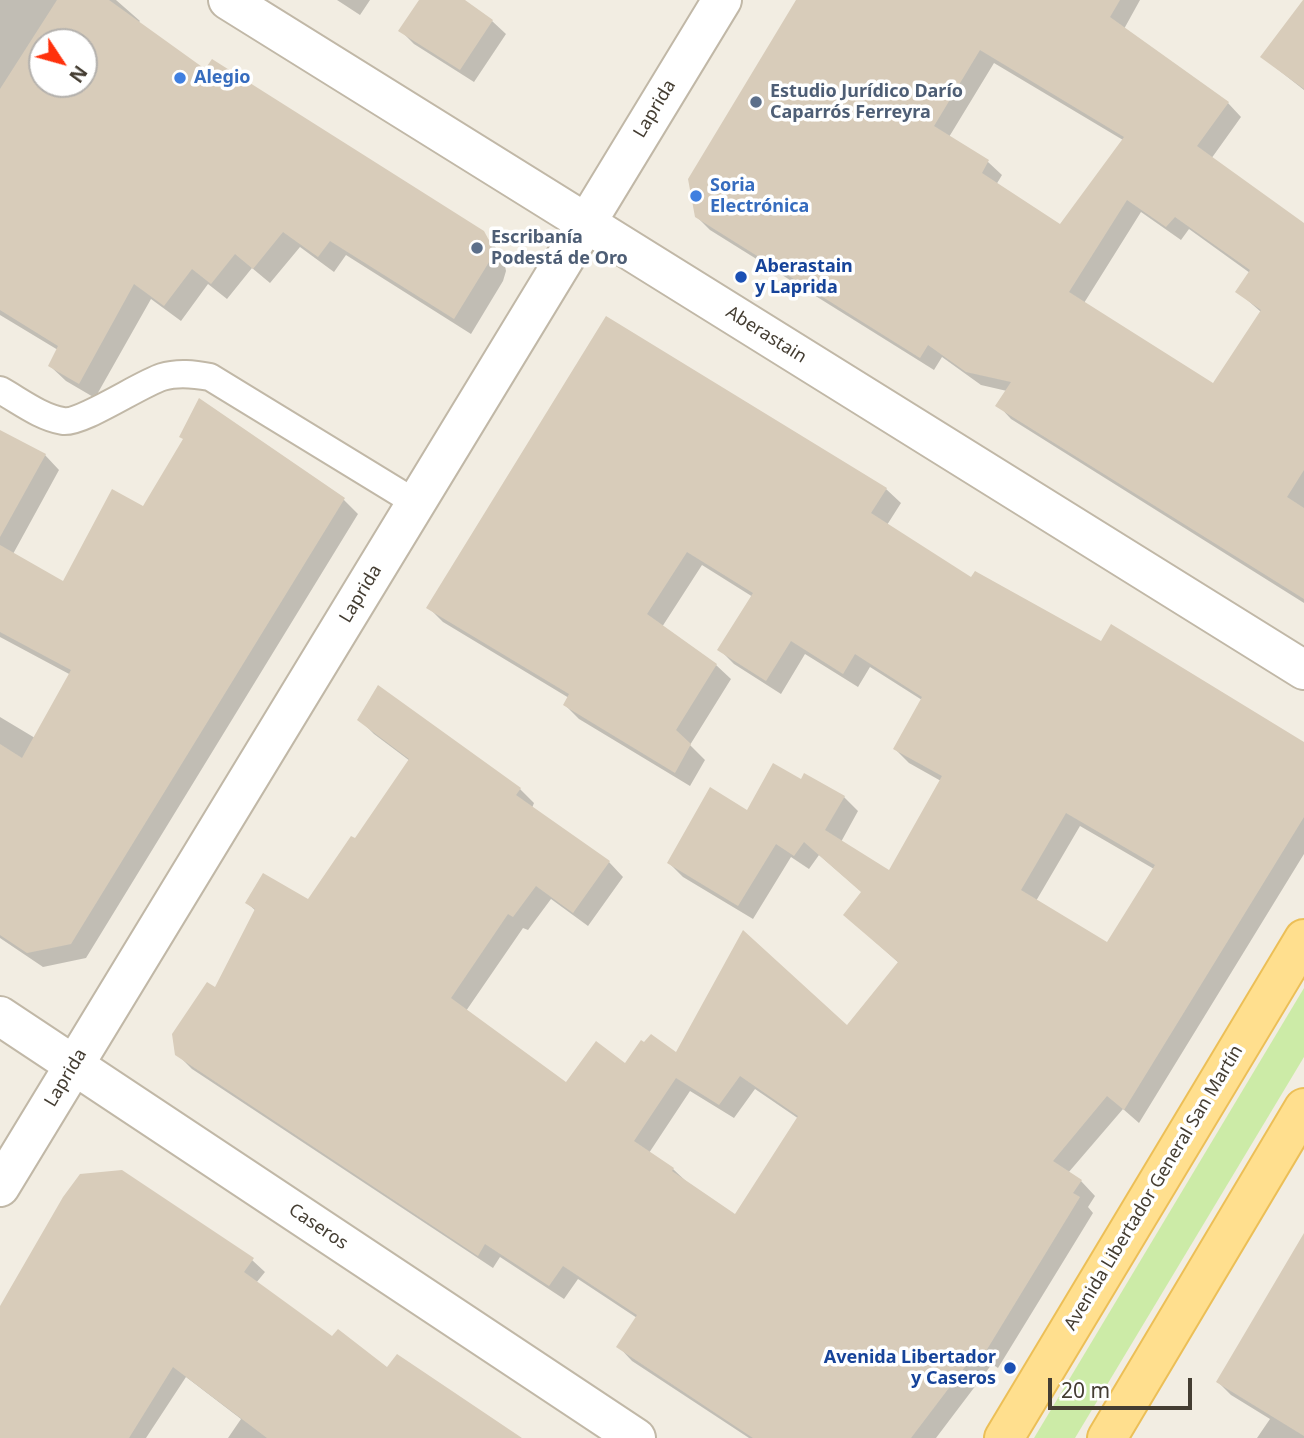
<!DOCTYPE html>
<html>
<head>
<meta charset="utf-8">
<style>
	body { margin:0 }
	#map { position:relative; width:1304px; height:1438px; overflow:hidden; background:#f2ede2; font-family:"Noto Sans",sans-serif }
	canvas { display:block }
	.north { position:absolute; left:28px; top:28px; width:70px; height:70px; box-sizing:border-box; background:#fff; border:2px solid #b4b1ad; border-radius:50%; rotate:126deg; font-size:19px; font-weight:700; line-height:28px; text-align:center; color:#443d32 }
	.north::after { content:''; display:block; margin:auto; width:24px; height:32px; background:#ff310c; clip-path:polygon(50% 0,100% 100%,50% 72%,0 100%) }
	.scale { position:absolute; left:1048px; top:1378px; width:144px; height:32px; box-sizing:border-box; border:4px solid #443d32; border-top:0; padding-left:9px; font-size:21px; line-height:24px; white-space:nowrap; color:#443d32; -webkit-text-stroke:5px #fff; paint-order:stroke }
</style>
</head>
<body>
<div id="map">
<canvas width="1304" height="1438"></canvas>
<div class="north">N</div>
<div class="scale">20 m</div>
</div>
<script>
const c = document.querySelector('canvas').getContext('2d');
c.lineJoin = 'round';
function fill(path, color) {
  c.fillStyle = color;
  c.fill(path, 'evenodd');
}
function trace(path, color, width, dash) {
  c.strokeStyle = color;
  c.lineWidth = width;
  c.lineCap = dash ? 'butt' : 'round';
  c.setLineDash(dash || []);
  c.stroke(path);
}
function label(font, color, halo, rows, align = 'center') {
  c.font = font + ' "Noto Sans",sans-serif';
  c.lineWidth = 7;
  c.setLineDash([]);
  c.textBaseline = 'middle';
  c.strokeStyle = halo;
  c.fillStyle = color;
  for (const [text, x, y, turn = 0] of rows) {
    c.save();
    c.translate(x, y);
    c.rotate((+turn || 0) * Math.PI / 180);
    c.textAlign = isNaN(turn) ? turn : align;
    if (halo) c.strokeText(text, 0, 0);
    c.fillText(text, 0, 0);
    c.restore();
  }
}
fill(new Path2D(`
	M1304 988V1057L1075 1438H1034Z`), '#cceba7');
fill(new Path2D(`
	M0 0H116L140 21 138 23 205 72 478 229 503 255 506 271 503 281 471 334 346 255 334 272 300 247 270 283 252 268 227 299 208 284 181 321 151 299 95 398 66 381 50 366 58 350 0 315ZM42 42H84V84H42Z
	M337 0H370L360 15Z
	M421 0H462L492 21 506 34 474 82 414 44 401 31Z
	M798 0H1140L1124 29 1228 103 1241 117 1211 159 1304 224V603L1011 419 998 405 1007 391 981 385 942 357 934 370 710 230 696 216ZM994 63 1123 140 1060 227 996 185 1002 175 988 162 949 137ZM1141 212 1181 240 1189 229 1250 273 1237 291 1261 312 1213 386 1084 303Z
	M1304 0V90L1262 57Z
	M607 319 886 489 901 503 887 525 972 579 1304 744V854L1139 1123 1123 1109 1068 1173 1081 1181 1095 1196 1088 1207 1093 1213 998 1368 992 1364 936 1438H749L632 1361 618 1346 637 1318 578 1279 564 1299 500 1257 493 1268 192 1069 177 1054 215 990 256 911 247 903 308 901 355 841 410 761 374 734 360 720 379 687 520 789 534 803 532 808 609 862 623 877 588 926 551 899 528 930 523 928 466 1011 567 1084 626 1065 677 1055 847 1027 899 963 845 915 863 893 819 855 809 869 791 857 753 919 683 877 669 863 748 812 802 781 844 797 858 811 841 842 889 872 941 781 909 763 895 749 922 700 870 667 858 687 805 654 781 694 734 664 720 650 753 597 702 565 662 627 716 665 731 679 690 745 705 760 690 786 579 719 565 705 569 698 443 622 428 607ZM1080 826 1154 869 1108 945 1036 901ZM755 1089 799 1119 736 1216 689 1184 673 1169 649 1153 690 1091 734 1118Z
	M0 435 45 455 59 470 13 554 64 584 144 509 344 500 358 514 86 958 43 967 0 938V717L35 738 71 675 0 637Z
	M252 1260 265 1272 256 1283 332 1339 387 1370 520 1438H228L241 1419 186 1377 146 1438H0V1307Z
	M1304 1266V1438H1257L1270 1419 1231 1395 1218 1382Z`), '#0003');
fill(new Path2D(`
	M57 0H109L205 69 212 59 484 231 491 244 489 262 454 319 330 241 318 257 283 232 253 269 235 254 211 284 192 269 164 306 134 284 79 384 48 366 58 346 0 310V89ZM42 42H84V84H42Z
	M419 0H465L493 20 460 70 398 31Z
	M796 0H1120L1110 17 1229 102 1197 146 1304 223V470L1287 497 1304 508V599L995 406 1011 382 966 372 928 345 920 358 695 217 688 179ZM980 50 1124 137 1060 224 982 173 989 160 934 126ZM1127 200 1166 227 1175 217 1250 270 1235 292 1261 310 1213 383 1069 292Z
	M1303 0H1304V89L1260 57Z
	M606 316 887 488 871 513 971 577 975 571 1101 641 1111 624 1304 742V817L1124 1110 1107 1096 1053 1161 1082 1180 1073 1193 1080 1197 983 1356 977 1351 911 1438H753L616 1347 637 1315 563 1266 549 1286 485 1244 478 1256 175 1055 172 1034 207 982 215 987 255 909 245 903 263 873 308 899 351 836 355 838 409 759 357 720 378 685 521 788 516 795 610 861 573 913 536 886 513 917 508 914 451 998 566 1082 596 1041 625 1063 641 1040 644 1042 651 1034 676 1052 743 930 847 1025 898 962 843 915 861 892 804 842 794 856 776 844 738 906 667 863 710 787 747 810 773 763 801 779 804 773 845 796 825 830 889 870 942 776 893 749 922 697 855 654 843 674 791 641 766 681 717 650 753 593 687 552 647 614 717 664 676 730 691 744 675 773 563 705 569 694 426 608ZM1066 813 1155 865 1107 942 1021 890ZM740 1076 798 1116 735 1214 672 1171 674 1168 634 1141 676 1078 719 1105Z
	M199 398 345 498 71 944 27 953 0 935V744L22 758 71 670 0 632V545L63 581 112 489 143 506 183 439 179 437Z
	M0 430 46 454 0 537Z
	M122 1170 254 1258 244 1272 332 1336 338 1329 387 1367 397 1354 522 1438H267L173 1367 129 1438H0V1306L63 1197 80 1174Z
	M1304 1233V1436L1216 1382Z`), '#d8ccba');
const service = new Path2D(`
	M0 390C20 401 40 417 63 421 81 424 140 384 162 377 178 372 194 374 210 377L416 503`);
const minor = new Path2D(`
	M228 0 1304 670
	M0 1016 636 1438
	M0 1187 722 0`);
const primary = new Path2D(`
	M1004 1438 1304 939
	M1107 1438 1304 1108`);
trace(service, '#c1b8a7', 30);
trace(minor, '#c1b8a7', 42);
trace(primary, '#ecbf57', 42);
trace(service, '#fff', 26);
trace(minor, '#fff', 38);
trace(primary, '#ffdf8e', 38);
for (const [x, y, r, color] of [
	[180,78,7,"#3f7fe0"],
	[756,102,7,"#5c6f8a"],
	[696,196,7,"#3f7fe0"],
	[477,248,7,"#5c6f8a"],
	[741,277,7,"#1a4fb4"],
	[1010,1368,7,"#1a4fb4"]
]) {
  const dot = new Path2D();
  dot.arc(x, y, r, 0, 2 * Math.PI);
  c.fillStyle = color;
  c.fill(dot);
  trace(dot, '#fff', 2.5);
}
label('bold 18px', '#366cbe', '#fff', [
	["Alegio",194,78],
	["Soria",710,186],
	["Electrónica",710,207]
], 'left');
label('bold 18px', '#4e5e75', '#fff', [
	["Estudio Jurídico Darío",770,92],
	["Caparrós Ferreyra",770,113],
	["Escribanía",491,238],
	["Podestá de Oro",491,259]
], 'left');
label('18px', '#443d32', '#fff', [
	["Laprida",655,109,-59],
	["Aberastain",766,335,32],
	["Laprida",361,594,-59],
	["Laprida",66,1078,-59],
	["Avenida Libertador General San Martín",1154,1188,-59],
	["Caseros",318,1227,34]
]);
label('bold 18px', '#164399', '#fff', [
	["Aberastain",755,267],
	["y Laprida",755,288],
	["Avenida Libertador",996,1358,"right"],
	["y Caseros",996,1379,"right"]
], 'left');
</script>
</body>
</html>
